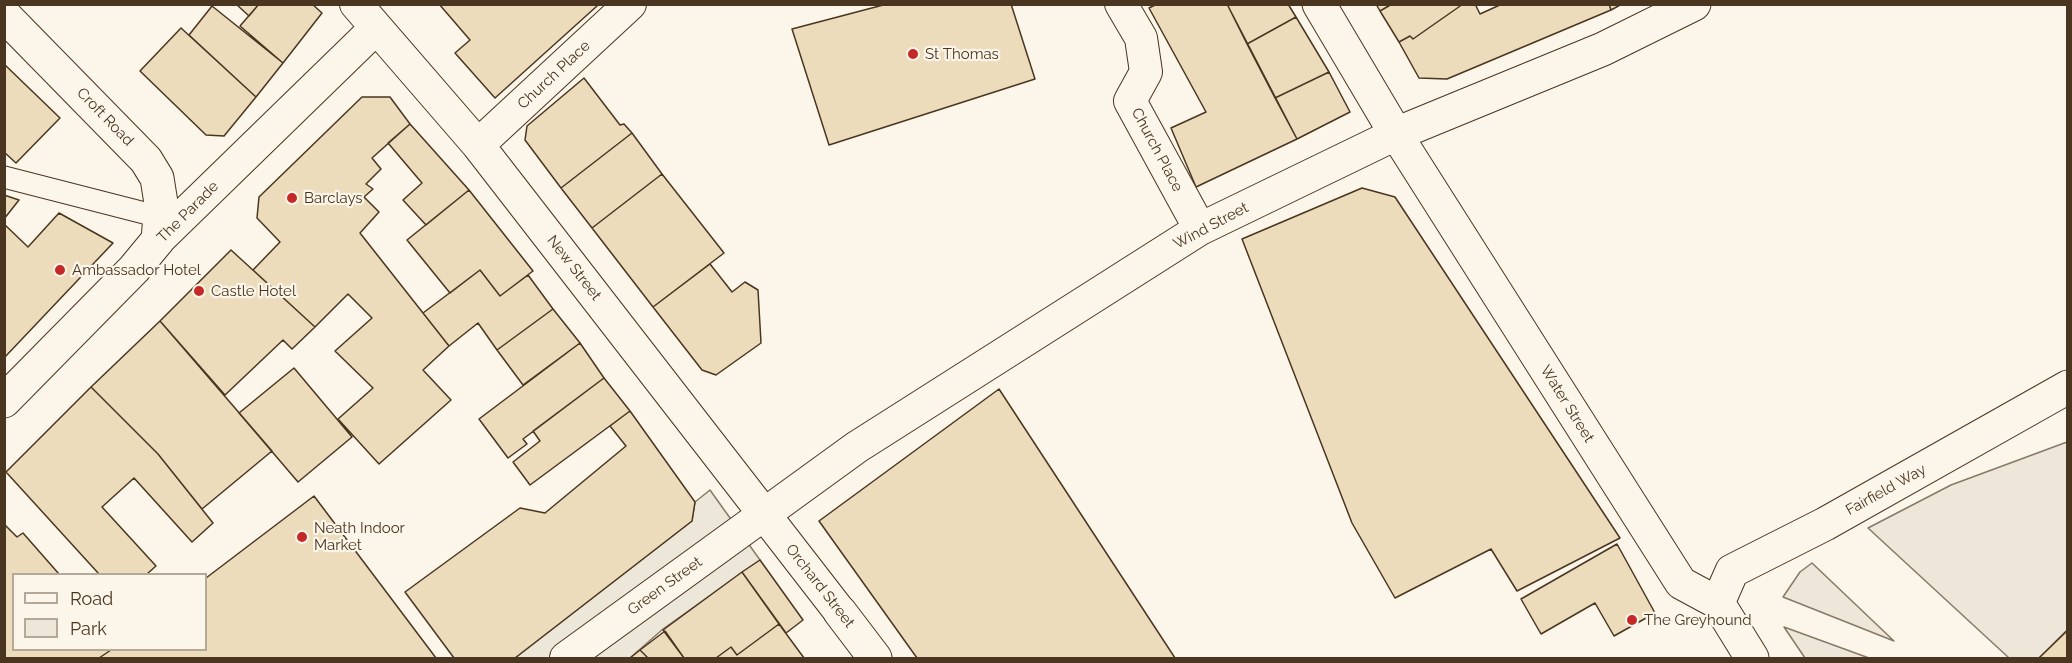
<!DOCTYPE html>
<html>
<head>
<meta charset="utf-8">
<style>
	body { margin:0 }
	#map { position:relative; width:2072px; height:663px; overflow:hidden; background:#fbf6e9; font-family:Raleway,sans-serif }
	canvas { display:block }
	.frame { position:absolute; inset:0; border:6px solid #4a3520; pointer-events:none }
	.legend { position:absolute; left:12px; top:573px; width:195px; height:78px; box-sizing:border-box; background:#fbf6e9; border:2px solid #b4a999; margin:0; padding:8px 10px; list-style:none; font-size:18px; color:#4a3520 }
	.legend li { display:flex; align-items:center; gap:12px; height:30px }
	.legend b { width:30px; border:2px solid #b4a999 }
</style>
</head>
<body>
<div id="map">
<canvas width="2072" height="663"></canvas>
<div class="frame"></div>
<ul class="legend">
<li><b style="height:8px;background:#fbf6e9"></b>Road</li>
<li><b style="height:16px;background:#ede6d9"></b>Park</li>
</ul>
</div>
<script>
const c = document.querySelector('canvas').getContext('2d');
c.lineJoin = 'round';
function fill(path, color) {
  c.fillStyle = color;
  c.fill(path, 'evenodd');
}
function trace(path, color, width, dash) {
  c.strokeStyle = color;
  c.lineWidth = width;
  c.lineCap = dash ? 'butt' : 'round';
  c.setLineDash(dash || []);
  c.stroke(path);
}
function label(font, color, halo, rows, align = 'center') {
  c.font = font + ' Raleway,sans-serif';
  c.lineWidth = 4.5;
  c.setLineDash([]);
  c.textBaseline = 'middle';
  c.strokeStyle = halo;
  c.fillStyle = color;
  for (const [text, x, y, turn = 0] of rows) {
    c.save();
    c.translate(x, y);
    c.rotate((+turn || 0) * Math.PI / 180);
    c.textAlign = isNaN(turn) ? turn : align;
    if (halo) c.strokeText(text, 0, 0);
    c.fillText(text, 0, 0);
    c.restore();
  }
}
const green = new Path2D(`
	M2067 442V630L2039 658H2009L1868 528 1951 485Z
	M1812 563 1894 641 1783 597 1800 572Z
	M1784 627 1869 658H1805Z`);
fill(green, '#ede6d9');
trace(green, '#887966', 1.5);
const parking = new Path2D(`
	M710 490 760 560 663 629 630 658H515L692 521 695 502Z`);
fill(parking, '#ede7d9');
trace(parking, '#887966', 1.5);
const building = new Path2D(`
	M236 4H259L249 16Z
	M259 4H312L322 13 283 63 240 26Z
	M439 4H596L597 6 495 98 455 53 470 40Z
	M887 4H1011L1035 79 829 145 792 29Z
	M1157 4H1227L1297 139 1196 187 1171 128 1206 112 1149 8Z
	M1227 4H1288L1296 17 1247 44Z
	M1376 4H1392L1380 11Z
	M1392 4H1463L1413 39 1410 36 1399 42 1380 11Z
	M1463 4H1475L1480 14 1502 4H1609L1611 10 1447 79 1419 78 1399 42 1410 36 1413 39Z
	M1609 4H1622L1611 10Z
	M212 6 283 63 256 97 189 35Z
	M1296 17 1329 72 1275 98 1247 44Z
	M181 28 256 97 224 136 206 135 140 71Z
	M4 64 60 118 16 163 4 152Z
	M1329 72 1350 112 1297 139 1275 98Z
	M584 78 620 125 624 124 632 133 561 188 525 140 527 126Z
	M362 97H390L410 124 372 158 381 169 366 184 373 189 364 197 379 212 360 233 449 346 423 370 451 400 379 464 338 419 373 388 335 351 372 318 348 294 315 327 253 270 280 242 257 218 259 197Z
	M410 124 469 190 426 225 403 200 422 183 388 143Z
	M632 133 662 174 592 228 561 188Z
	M662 174 724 253 653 307 592 228Z
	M1362 188 1395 197 1620 538 1517 591 1491 549 1395 598 1352 523 1242 239Z
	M469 190 533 271 500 296 480 270 450 293 407 240Z
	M4 195 19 200 4 219Z
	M59 213 113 243 4 358V224L28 247Z
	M231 250 315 327 292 349 283 340 225 395 160 321Z
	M710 264 732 292 745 282 758 290 761 343 716 375 702 370 653 307Z
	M480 270 500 296 528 275 553 309 497 350 478 323 449 346 423 313Z
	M553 309 580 343 523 385 497 350Z
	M160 321 272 451 202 509 158 454 91 387Z
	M580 343 604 378 523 439 527 444 508 458 479 419Z
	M294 368 352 437 298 482 239 413Z
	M604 378 630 411 530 485 513 462 540 441 533 431Z
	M91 387 158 454 213 523 192 542 134 478 102 507 156 566 147 574H99L6 472Z
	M999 389 1175 658H917L819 521Z
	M630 411 695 502 692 521 515 658H454L405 592 520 508 545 513 626 446 610 426Z
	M314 496 436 658H99L111 650H206V578Z
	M4 524 17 537 23 533 59 574H14V650H111L99 658H4Z
	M1617 544 1655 613 1614 636 1595 603 1541 634 1521 599Z
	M760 560 803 620 786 633 742 572Z
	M742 572 779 624 737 655 731 647 716 658H684L663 630Z
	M779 624 804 658H716L731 647 737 655Z
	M2068 630V658H2039Z
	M665 631 684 658H648L640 650Z
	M640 650 648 658H630Z`);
fill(building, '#ecdcbc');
trace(building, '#4a3520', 1.5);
const service = new Path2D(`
	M4 177 160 217`);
const pedestrian = new Path2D(`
	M356 4 478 145 840 612
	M1121 4 1141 38 1146 72 1130 101 1200 229
	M478 145 630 4
	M158 240 376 28
	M566 658 857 447 1200 229 1396 134 1681 583 1718 603`);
const minor = new Path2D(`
	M1319 4 1396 134 1603 49 1694 4
	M840 612 875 658
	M1752 658 1718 603 1732 571 1825 524 2068 387`);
const secondary = new Path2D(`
	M4 15 146 160 157 178 161 203 158 240 134 269 4 401`);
trace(service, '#4a3520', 23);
trace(pedestrian, '#4a3520', 34);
trace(minor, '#4a3520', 35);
trace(secondary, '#4a3520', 35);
trace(service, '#fbf6e9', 21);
trace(pedestrian, '#fbf6e9', 32);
trace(minor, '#fbf6e9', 33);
trace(secondary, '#fbf6e9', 33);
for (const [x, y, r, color] of [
	[913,54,6,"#c62828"],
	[292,198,6,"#c62828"],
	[60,270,6,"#c62828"],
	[199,291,6,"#c62828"],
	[302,537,6,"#c62828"],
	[1632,620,6,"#c62828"]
]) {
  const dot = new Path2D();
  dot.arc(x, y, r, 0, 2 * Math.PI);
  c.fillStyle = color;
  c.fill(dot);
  trace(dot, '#fbf6e9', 2);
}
label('15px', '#4a3520', '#fbf6e9', [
	["St Thomas",925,54],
	["Barclays",304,198],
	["Ambassador Hotel",72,270],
	["Castle Hotel",211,291],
	["Neath Indoor",314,528],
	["Market",314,545],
	["The Greyhound",1644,620]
], 'left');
label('15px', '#4a3520', '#fbf6e9', [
	["Church Place",554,75,-43],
	["Croft Road",105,117,46],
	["Church Place",1157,150,62],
	["The Parade",188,212,-45],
	["Wind Street",1211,226,-28],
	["New Street",574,268,52],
	["Water Street",1567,404,58],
	["Fairfield Way",1886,490,-29],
	["Green Street",665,586,-36],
	["Orchard Street",820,586,52]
]);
</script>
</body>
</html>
